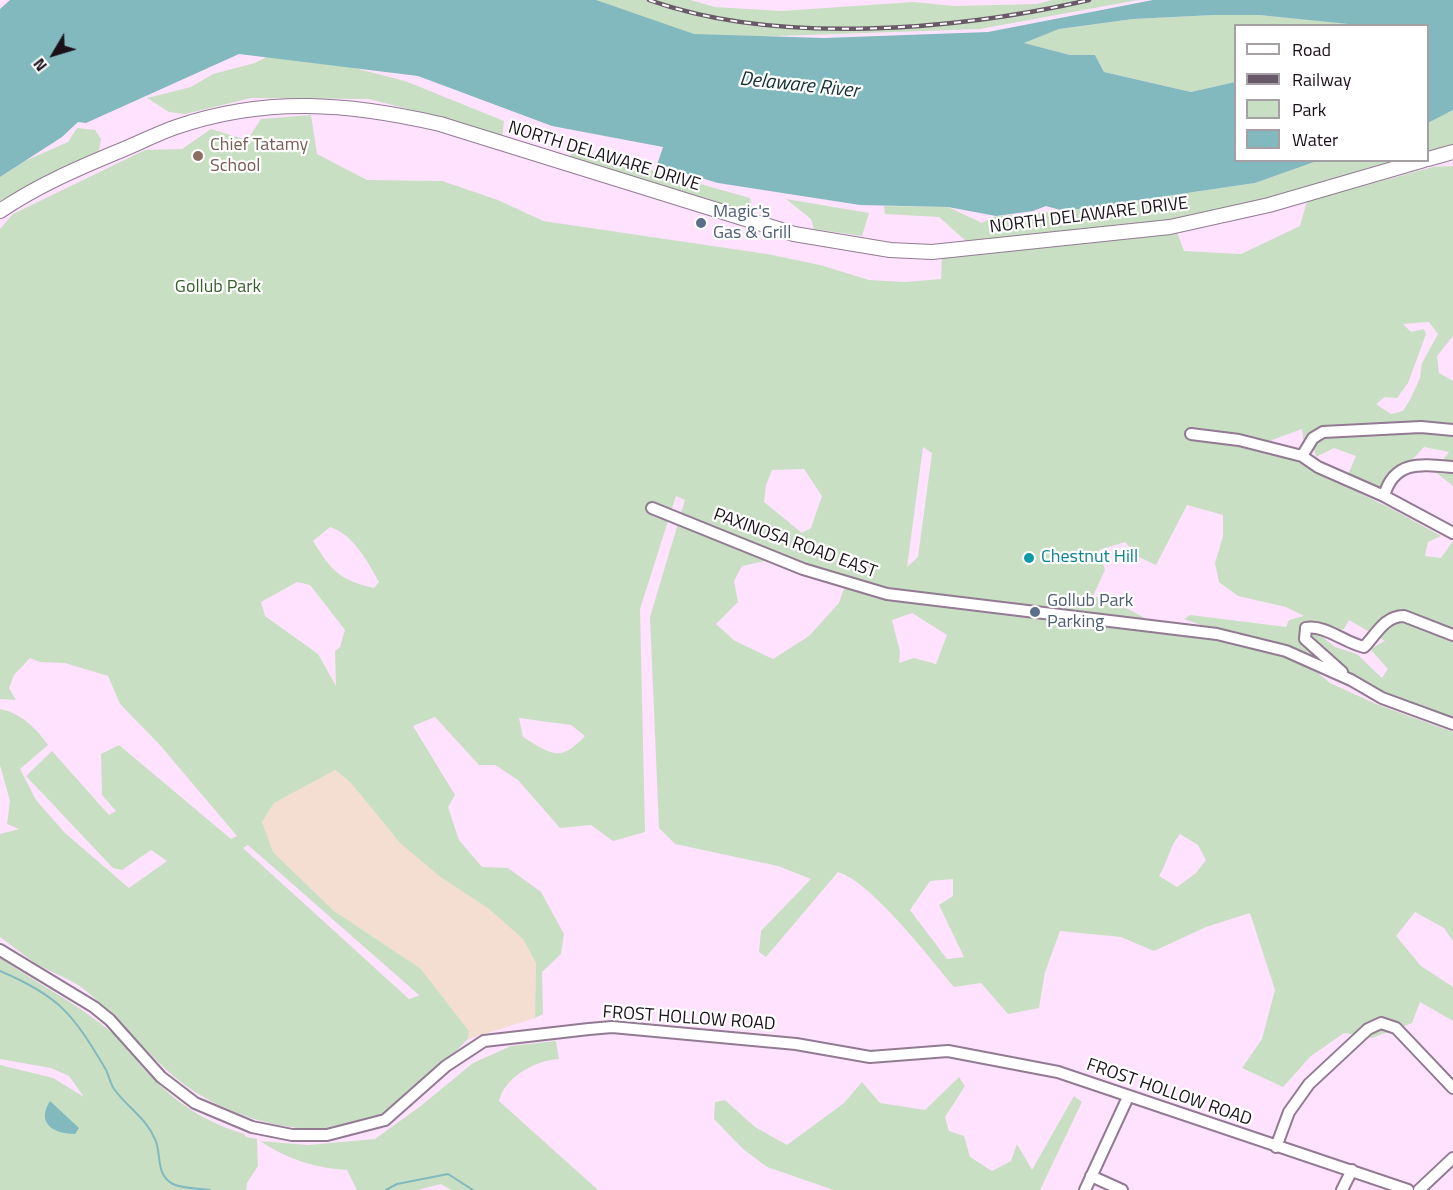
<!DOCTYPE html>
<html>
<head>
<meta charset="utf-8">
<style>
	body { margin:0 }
	#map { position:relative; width:1453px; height:1190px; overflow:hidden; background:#fee2fe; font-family:"Titillium Web",sans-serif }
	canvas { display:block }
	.legend { position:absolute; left:1234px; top:24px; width:195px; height:138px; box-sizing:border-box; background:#fff; border:2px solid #a4a0a4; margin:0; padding:8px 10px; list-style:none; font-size:18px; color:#1b111b }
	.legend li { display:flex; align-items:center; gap:12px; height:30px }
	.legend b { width:30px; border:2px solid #a4a0a4 }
	.north { position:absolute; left:24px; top:24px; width:60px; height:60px; -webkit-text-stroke:4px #fff; paint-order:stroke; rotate:232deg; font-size:16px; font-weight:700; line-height:24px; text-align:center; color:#1b111b }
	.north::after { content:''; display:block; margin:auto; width:21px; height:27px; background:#1b111b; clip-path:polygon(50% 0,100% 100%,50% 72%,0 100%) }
</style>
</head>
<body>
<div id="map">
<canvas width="1453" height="1190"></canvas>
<ul class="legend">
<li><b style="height:8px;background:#fff"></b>Road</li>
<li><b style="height:8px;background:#685868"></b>Railway</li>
<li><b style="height:16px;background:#c9dfc3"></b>Park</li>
<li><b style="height:16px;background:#82b9be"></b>Water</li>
</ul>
<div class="north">N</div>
</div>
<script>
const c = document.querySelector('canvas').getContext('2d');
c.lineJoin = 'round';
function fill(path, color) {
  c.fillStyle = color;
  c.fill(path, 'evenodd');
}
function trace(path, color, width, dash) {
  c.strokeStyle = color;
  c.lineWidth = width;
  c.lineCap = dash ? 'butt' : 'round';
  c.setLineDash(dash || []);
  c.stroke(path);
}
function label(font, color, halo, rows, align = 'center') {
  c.font = font + ' "Titillium Web",sans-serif';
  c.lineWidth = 4.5;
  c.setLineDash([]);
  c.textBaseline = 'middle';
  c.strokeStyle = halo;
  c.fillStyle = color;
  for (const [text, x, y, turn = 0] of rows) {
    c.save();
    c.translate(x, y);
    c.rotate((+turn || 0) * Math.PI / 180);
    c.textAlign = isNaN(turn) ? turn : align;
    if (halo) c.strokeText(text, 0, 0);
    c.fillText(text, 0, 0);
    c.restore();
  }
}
fill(new Path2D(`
	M334 770 351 783 400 843 439 876 489 909 523 939 536 963 535 1018 468 1039 469 1031 420 968 334 911 273 852 262 822 274 803Z`), '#f4ddd1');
fill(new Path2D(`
	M562 0H690L715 7 781 11 914 2 954 6 1037 4 1052 0H1138L980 29 720 38 651 28Z
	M1214 15H1259L1369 25 1236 26 1235 82 1191 92 1104 72 1095 55H1070L1023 43 1059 29 1133 19Z
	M276 52 315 58 405 81 504 121 502 137 451 120 369 99 251 98 185 114 169 112 147 98 191 87 213 74 255 63Z
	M1453 110V146L1428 153V123Z
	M311 115 317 154 367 180 442 181 498 200 543 221 767 254 820 265 869 280 905 282 941 279 942 256 988 254 1030 246 1177 232 1184 251 1241 254 1300 226 1307 201 1433 167 1453 166V336L1437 356 1439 373 1453 381V486L1434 471 1449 452 1424 447 1414 458 1389 472 1378 490 1347 477 1356 456 1334 448 1316 457 1313 445H1304L1302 429 1272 440 1277 452 1299 460 1312 470 1392 509 1441 536 1428 542 1425 556 1441 558 1453 541V720L1407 707 1354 679 1184 619 1190 615 1286 627 1289 620 1304 616 1286 607 1238 596 1219 582 1215 563 1223 536V515L1187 505 1156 565 1139 557 1125 542 1099 550 1105 570 1093 596 1128 609 1152 622 1273 652 1313 669 1330 683 1376 704 1453 732V941L1444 928 1415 912 1396 936 1421 966 1453 987V1021L1420 1002 1412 1023 1372 1038 1344 1033 1311 1056 1283 1087 1242 1068 1262 1039 1275 990 1250 913 1206 927 1154 951 1121 937 1060 931 1045 972 1039 1008 1008 1014 981 983 954 987C930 958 871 882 838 872L766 957 759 952 761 931 811 879 778 866 675 844 659 828 650 617 685 500 676 496 640 609 645 832 613 841 591 825 560 828 518 780 495 765H479L435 717 413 726 455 795 448 807 459 840 482 867 508 868 541 892 564 934 561 954 542 972 543 1014 535 1018 536 963 523 939 489 909 439 876 400 843 351 783 335 770 274 803 262 822 273 852 334 911 420 968 469 1031 468 1039C446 1061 406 1105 379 1117 315 1145 228 1120 177 1079 144 1052 119 1016 85 990 71 979 52 973 37 964 24 956 12 945 0 937V834L19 829 7 824 10 801 0 765V709C21 713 36 728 48 745L20 769 36 800 65 833 129 888 167 861 151 850 122 870 113 868 26 776 52 751 109 815 116 811 102 795 101 754 119 745 231 839 237 836 159 744 120 704 108 676 65 663 40 662 30 658 14 675 9 688 16 700 0 699V229L13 214 145 150 182 149 211 129 247 140 261 119ZM1429 322 1438 334 1422 363 1420 378 1411 398 1403 411 1391 414 1376 404 1385 397 1397 398 1408 383 1426 334 1424 329 1411 332 1403 324ZM923 447 932 453 918 557 907 567ZM804 469 822 496 811 528 802 533 764 502 766 485 772 470ZM330 527C353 534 368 562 379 582L374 588C339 580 332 571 313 541ZM773 553 847 580 839 603 809 636 773 659 735 641 716 624 738 602 734 581 742 566 765 561ZM297 582 310 585 345 630 340 647 335 651 336 686 318 654 265 616 261 602ZM912 613 947 635 936 664 914 658 899 663 900 652 892 620ZM1349 620 1385 641 1370 649 1388 669 1382 678 1357 654 1335 647 1319 634 1344 629ZM519 718 571 725 585 736C560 763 551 754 523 737ZM1180 834 1198 845 1206 860 1196 873 1177 887 1159 876C1168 862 1169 847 1180 834ZM248 845 419 995 418 996 409 999 243 848ZM953 879V896L939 905 964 957 947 959 910 910 930 881Z
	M77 128 95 130 101 139 99 151 59 169 0 204V177L25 161 68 142Z
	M570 147 750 198 753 213 571 158Z
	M1317 161H1398L1274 197 1169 221 967 242 939 217 885 214 884 206 948 207 982 223 996 216 1064 211 1255 183Z
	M786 199 869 213 862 236 814 229 811 219Z
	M0 958C38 984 80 1005 115 1035 126 1045 135 1059 145 1070 175 1102 202 1121 244 1134L246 1137 257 1139 258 1166 247 1183 246 1190H0V1065L53 1078 84 1097 69 1076 51 1068 0 1059Z
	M556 1041 559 1059C535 1060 504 1078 499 1101L598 1190H451L441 1184 417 1190H357L347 1170C315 1168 286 1159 260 1141L308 1145 375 1139 422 1105 473 1063 511 1046Z
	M959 1077 965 1086 945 1117 949 1131 964 1136 970 1157 992 1171 1011 1161 1017 1144 1032 1170 1074 1096 1082 1102 1040 1190H834L767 1167 743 1149 714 1119 715 1102 725 1100 755 1127 787 1145 844 1103 862 1082 880 1103 925 1110Z`), '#c9dfc3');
fill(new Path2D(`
	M10 0H596L694 34 824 38 988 32 1153 0H1453V110L1428 123V26H1369L1259 15H1214L1133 19 1059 29 1024 43 1070 55H1095L1104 72 1191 92 1235 82 1236 160 1317 161 1255 183 1064 211 1046 206 1033 211 996 216 948 207 860 205 718 183 657 165 663 147 552 126 418 76 239 54 86 123 78 122 62 137 0 177V9Z
	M50 1101 79 1128 75 1134C53 1134 36 1123 50 1101Z`), '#82b9be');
trace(new Path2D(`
	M0 971C60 997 72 1013 105 1068 109 1075 110 1083 114 1089 127 1107 146 1118 155 1139 162 1154 155 1175 173 1184 183 1189 199 1188 210 1190
	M386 1190 397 1184 448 1174 473 1190`), '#82b9be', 2);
const minor = new Path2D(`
	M1191 434 1239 440 1302 456 1318 467 1384 496 1453 533
	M1302 456 1313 438 1323 432 1421 427 1453 430
	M1384 496C1394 460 1421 464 1453 467
	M652 508 803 569 887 594 1217 634 1286 651 1351 680 1382 698 1453 724
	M1342 672 1305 639 1306 628C1324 624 1345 643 1364 647 1376 635 1384 616 1404 616L1453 635
	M0 950 94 1007 110 1020 161 1077 195 1103 252 1127 292 1135H327L385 1120 446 1066 484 1041 589 1029 612 1027 796 1044 870 1057 948 1051 1058 1072 1408 1190
	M1276 1147 1289 1112 1309 1084 1368 1029 1381 1023 1396 1028 1453 1088
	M1091 1176 1122 1190
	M1085 1190 1128 1097
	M1342 1190 1352 1170
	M1419 1190 1453 1158`);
const major = new Path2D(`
	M1428 159 1453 152
	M0 211C37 186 76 169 117 152 137 144 156 134 176 127 266 96 349 103 440 124L794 234 890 250 932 252 1170 227 1269 205 1424 160`);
trace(minor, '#927a93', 14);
trace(major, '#927a93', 16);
trace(minor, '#fff', 10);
trace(major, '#fff', 14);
const rail = new Path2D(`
	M649 0C777 46 959 30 1089 0`);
trace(rail, '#685868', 4.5);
trace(rail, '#fff', 2, [7]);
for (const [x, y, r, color] of [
	[198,156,6,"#8d6e63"],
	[701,223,6,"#5c6f8a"],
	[1029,558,6,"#0f9aa8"],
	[1035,612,6,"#5c6f8a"]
]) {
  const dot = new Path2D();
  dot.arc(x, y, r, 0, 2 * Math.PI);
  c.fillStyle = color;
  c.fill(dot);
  trace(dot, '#fff', 2);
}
label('18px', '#785e54', '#fff', [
	["Chief Tatamy",210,146],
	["School",210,167]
], 'left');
label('18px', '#1b111b', '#fff', [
	["NORTH DELAWARE DRIVE",604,157,17],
	["NORTH DELAWARE DRIVE",1089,216,-7],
	["PAXINOSA ROAD EAST",795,544,20],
	["FROST HOLLOW ROAD",689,1019,4],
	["FROST HOLLOW ROAD",1169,1093,19]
]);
label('18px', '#4e5e75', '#fff', [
	["Magic's",713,213],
	["Gas & Grill",713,234],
	["Gollub Park",1047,602],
	["Parking",1047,623]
], 'left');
label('18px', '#3a602f', '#fff', [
	["Gollub Park",218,288]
]);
label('18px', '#0d838f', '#fff', [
	["Chestnut Hill",1041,558]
], 'left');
label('italic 20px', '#133033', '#fff', [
	["Delaware River",799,86,6]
]);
</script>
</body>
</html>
